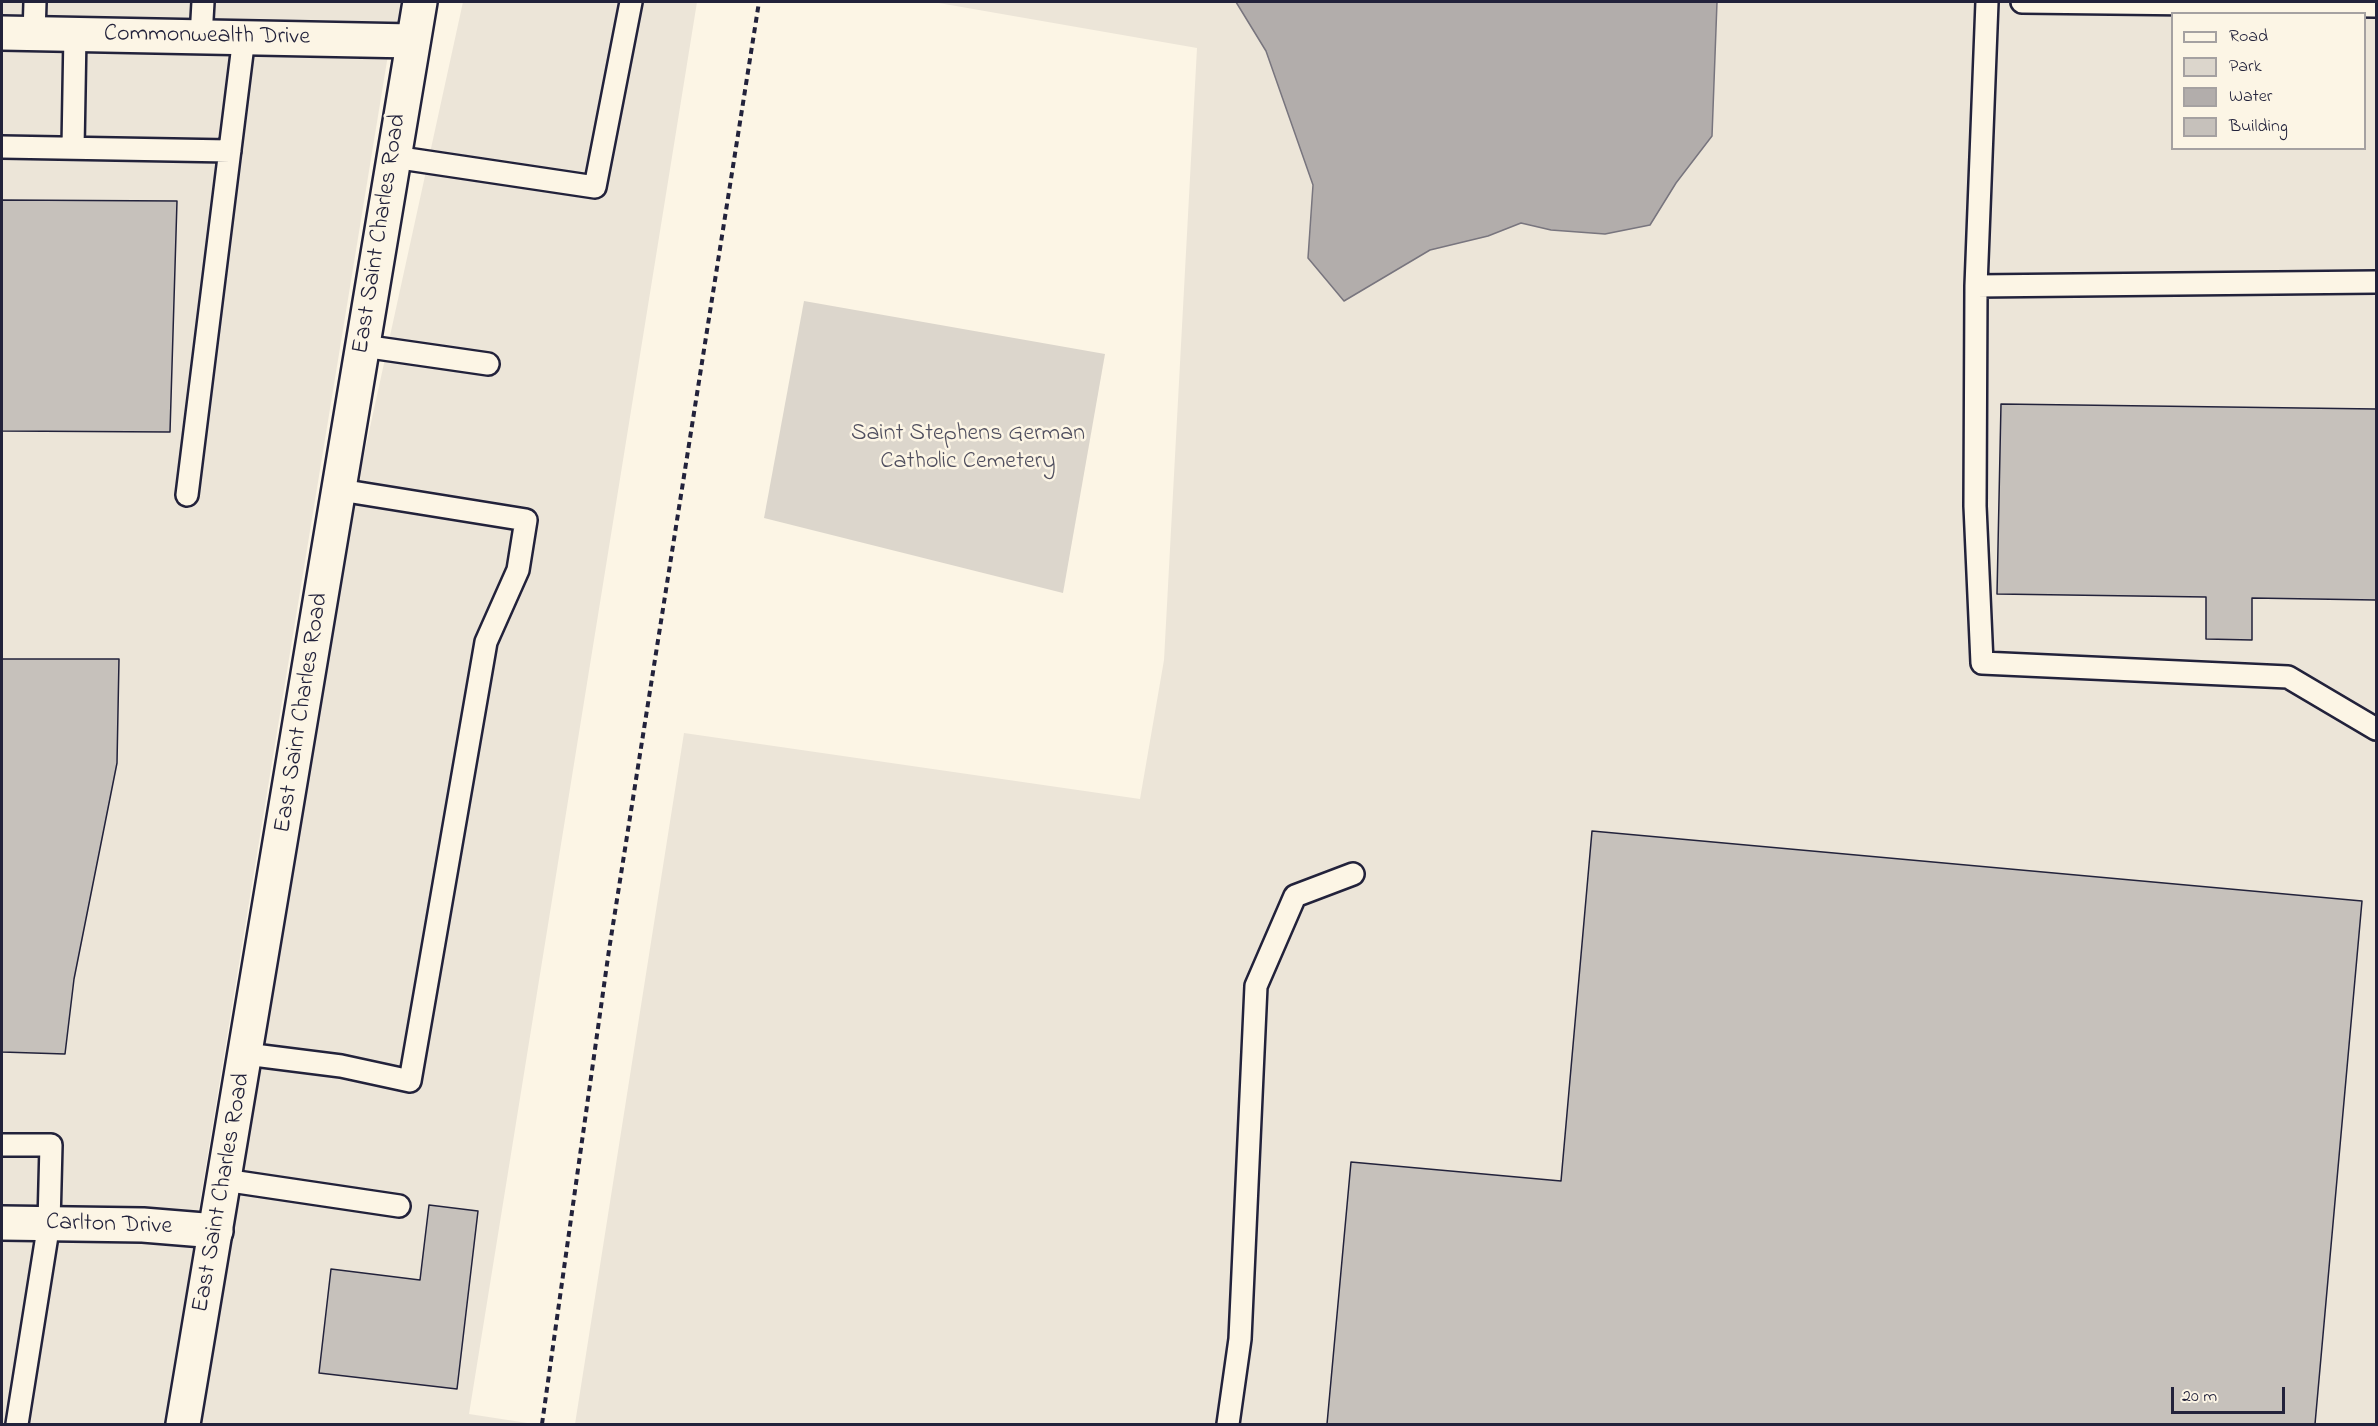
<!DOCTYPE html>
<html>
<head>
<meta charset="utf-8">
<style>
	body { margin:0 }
	#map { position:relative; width:2378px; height:1426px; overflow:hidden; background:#fcf5e5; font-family:"Indie Flower",sans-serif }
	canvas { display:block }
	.frame { position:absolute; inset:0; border:3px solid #22223b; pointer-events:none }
	.legend { position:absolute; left:2171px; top:12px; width:195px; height:138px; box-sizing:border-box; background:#fcf5e5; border:2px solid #a5a1a1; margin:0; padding:8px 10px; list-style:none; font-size:18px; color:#22223b }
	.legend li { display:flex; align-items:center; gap:12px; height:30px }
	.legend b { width:30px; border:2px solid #a5a1a1 }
	.scale { position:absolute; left:2171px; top:1387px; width:114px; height:27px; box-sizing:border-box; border:3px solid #22223b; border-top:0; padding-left:8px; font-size:18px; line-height:21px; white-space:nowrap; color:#22223b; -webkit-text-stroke:4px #fcf5e5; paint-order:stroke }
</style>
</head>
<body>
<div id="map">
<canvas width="2378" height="1426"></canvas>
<div class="frame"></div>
<ul class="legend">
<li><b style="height:8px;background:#fcf5e5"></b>Road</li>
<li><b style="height:16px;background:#dcd6cc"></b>Park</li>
<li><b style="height:16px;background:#b2adab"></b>Water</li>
<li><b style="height:16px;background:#c6c1bb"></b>Building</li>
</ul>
<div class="scale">20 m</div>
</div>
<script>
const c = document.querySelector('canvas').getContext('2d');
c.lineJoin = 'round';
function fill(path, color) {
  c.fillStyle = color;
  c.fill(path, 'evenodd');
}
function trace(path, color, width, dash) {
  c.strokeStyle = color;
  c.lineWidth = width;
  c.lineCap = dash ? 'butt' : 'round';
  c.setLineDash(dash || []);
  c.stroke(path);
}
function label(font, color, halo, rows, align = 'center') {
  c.font = font + ' "Indie Flower",sans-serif';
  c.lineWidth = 5;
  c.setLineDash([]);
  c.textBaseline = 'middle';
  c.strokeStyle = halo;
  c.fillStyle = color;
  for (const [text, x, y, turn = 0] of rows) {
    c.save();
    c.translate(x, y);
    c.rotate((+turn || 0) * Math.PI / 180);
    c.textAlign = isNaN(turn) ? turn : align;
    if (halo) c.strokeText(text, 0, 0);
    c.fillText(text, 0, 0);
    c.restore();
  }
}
fill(new Path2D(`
	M2 2H406L388 55 198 1214 463 2H697L469 1414 534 1424H2Z
	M933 2H2376V1424H575L684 733 1140 799 1164 660 1197 48ZM2172 14H2364V148H2172Z`), '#ece5d8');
fill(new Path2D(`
	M804 301 1105 354 1063 593 764 518Z`), '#dcd6cc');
const water = new Path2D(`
	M1236 2H1717L1712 136 1676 183 1650 225 1605 234 1551 230 1521 223 1488 236 1430 250 1344 301 1308 258 1313 185 1266 51Z`);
fill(water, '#b2adab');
trace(water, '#78757e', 1.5);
const building = new Path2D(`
	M2 200 177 201 170 432 2 431Z
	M2001 404 2376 409V600L2252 598V640L2206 639V597L1997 594Z
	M2 659H119L117 763 74 979 65 1054 2 1052Z
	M1592 831 2362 901 2315 1424H1327L1351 1162 1561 1181Z
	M429 1205 478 1211 457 1389 319 1373 331 1269 420 1280Z`);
fill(building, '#c6c1bb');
trace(building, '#22223b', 1.5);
const service = new Path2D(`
	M2022 2 2376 6
	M34 35 35 2
	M201 37 203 2
	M2 147 230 151
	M73 148 75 34
	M394 157 595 187 631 2
	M2376 282 1976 286 1975 506 1982 663 2288 677 2376 729
	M1976 286 1987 2
	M363 346 488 364
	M187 495 244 37
	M246 1054 341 1066 410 1081 486 642 518 570 526 520 340 490
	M2 1145H51L49 1223 17 1424
	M224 1180 399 1206
	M1228 1424 1240 1339 1256 986 1295 896 1353 874`);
const minor = new Path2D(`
	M2 33 413 41
	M2 1223 143 1225 216 1231`);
const tertiary = new Path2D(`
	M183 1424 420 2`);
trace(service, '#22223b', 26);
trace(minor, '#22223b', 38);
trace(tertiary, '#22223b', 38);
trace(new Path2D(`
	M542 1424 609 950 759 2`), '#22223b', 4, [6, 4.5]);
trace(service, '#fcf5e5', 21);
trace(minor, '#fcf5e5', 33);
trace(tertiary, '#fcf5e5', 33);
label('24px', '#22223b', '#fcf5e5', [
	["Commonwealth Drive",207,37,1],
	["East Saint Charles Road",381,234,-81],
	["East Saint Charles Road",303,713,-81],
	["East Saint Charles Road",223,1193,-80],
	["Carlton Drive",109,1226,2]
]);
label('24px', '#504f5f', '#fcf5e5', [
	["Saint Stephens German",968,435],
	["Catholic Cemetery",968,463]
]);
</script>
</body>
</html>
